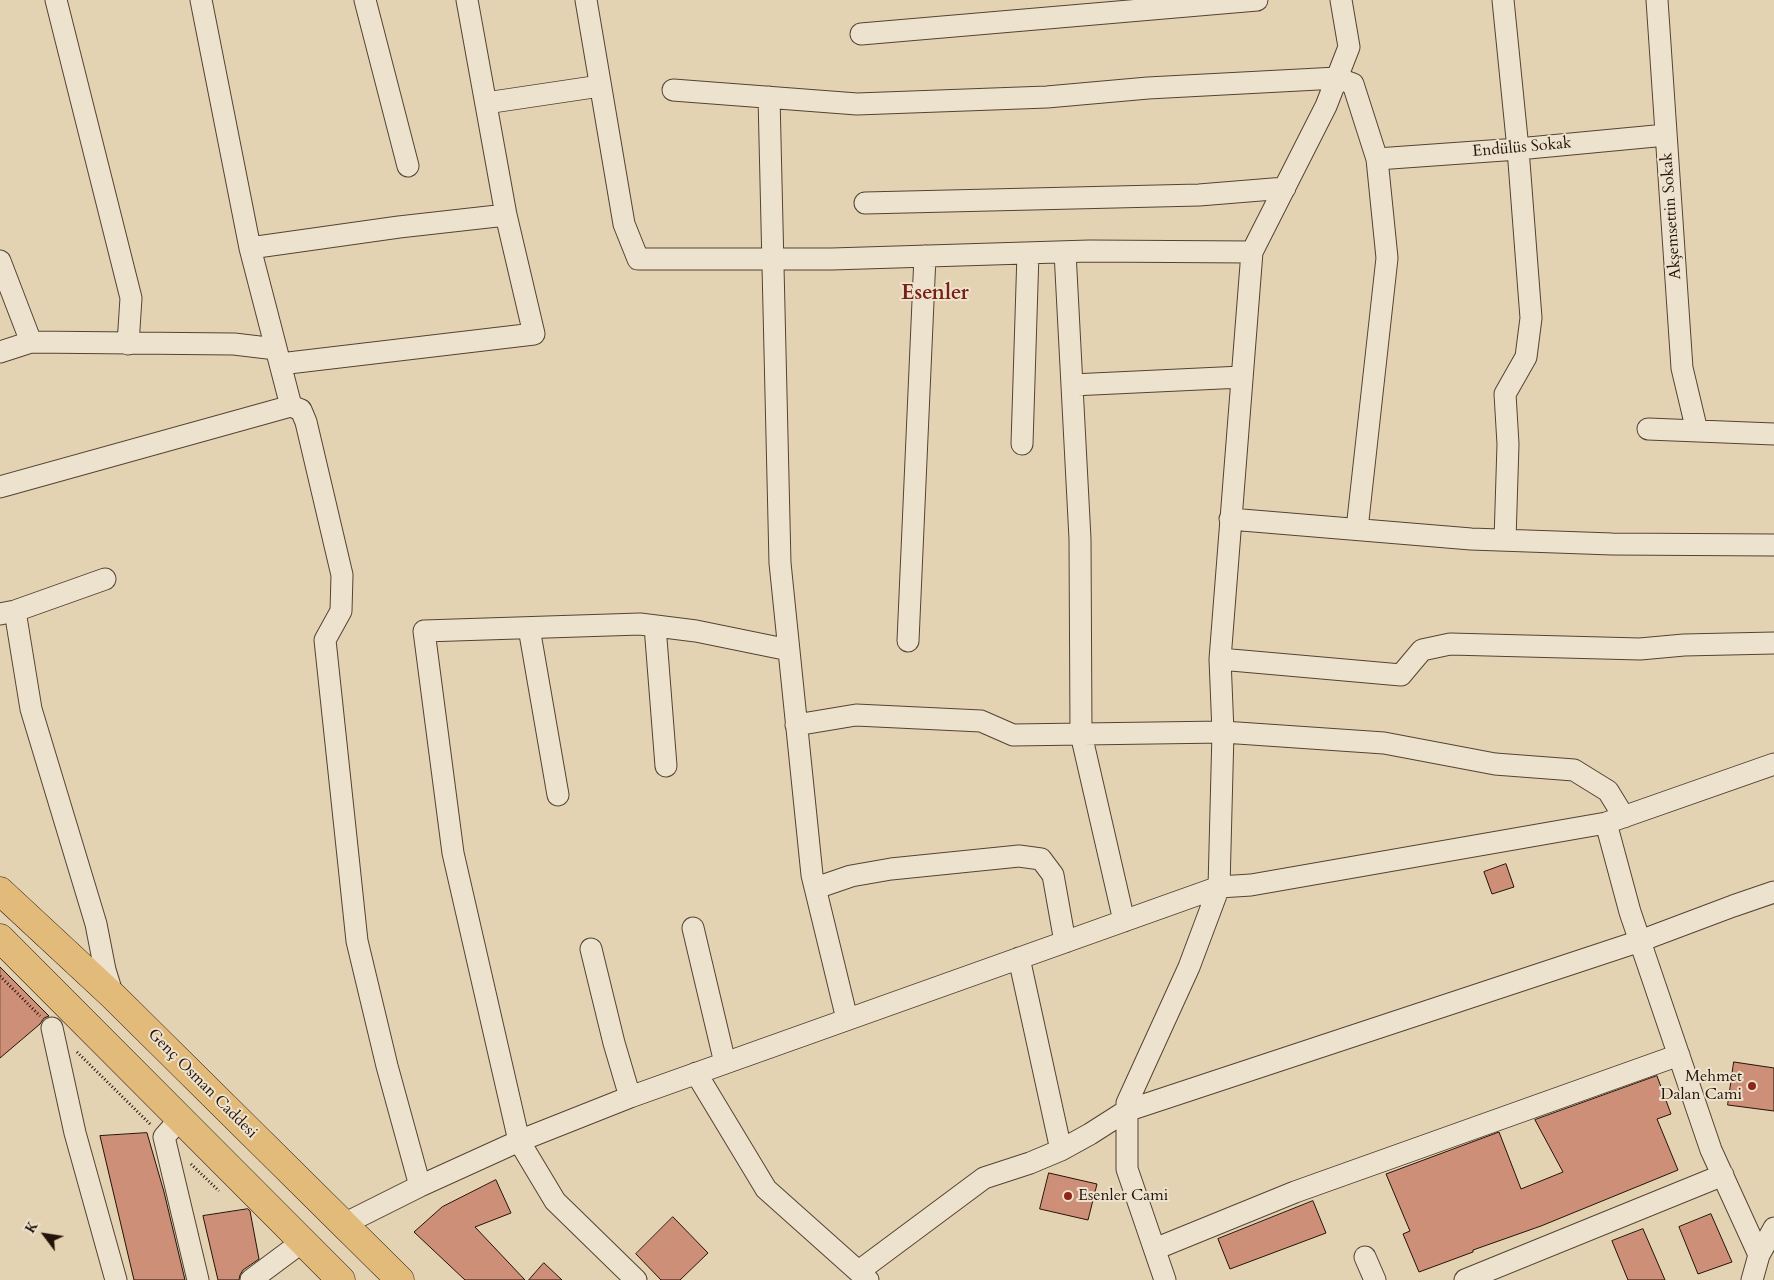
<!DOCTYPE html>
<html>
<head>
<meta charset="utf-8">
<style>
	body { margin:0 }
	#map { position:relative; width:1774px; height:1280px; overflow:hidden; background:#e4d3b3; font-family:Cardo,serif }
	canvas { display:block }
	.north { position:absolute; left:20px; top:1210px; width:50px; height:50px; -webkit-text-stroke:4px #ede2ce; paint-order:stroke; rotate:301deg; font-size:14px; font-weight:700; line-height:20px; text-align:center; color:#241308 }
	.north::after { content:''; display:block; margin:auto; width:18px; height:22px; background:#241308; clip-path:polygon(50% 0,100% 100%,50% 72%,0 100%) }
</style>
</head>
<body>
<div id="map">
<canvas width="1774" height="1280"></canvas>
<div class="north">K</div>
</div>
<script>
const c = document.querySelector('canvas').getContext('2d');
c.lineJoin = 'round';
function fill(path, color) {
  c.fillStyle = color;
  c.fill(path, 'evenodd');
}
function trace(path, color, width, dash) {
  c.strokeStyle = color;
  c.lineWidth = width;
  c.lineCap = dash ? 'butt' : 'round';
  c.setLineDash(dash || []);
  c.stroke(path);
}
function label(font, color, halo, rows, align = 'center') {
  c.font = font + ' Cardo,serif';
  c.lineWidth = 4;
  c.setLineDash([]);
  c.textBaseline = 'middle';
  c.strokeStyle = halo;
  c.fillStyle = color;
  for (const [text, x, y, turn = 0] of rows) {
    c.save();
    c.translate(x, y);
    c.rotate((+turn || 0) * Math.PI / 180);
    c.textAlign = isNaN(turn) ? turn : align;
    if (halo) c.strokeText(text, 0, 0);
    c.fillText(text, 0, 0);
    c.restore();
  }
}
const building = new Path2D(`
	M1506 864 1514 887 1492 894 1484 872Z
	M0 967 49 1016 44 1018 40 1024 0 1058Z
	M1734 1062 1774 1068V1111L1728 1105Z
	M1657 1076 1671 1114 1657 1119 1678 1170 1541 1226 1473 1250V1252L1419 1272 1403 1234 1410 1231 1386 1174 1499 1132 1521 1189 1563 1172 1535 1120Z
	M147 1133 164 1192 185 1280H134L100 1136Z
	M1049 1173 1097 1184 1088 1220 1040 1209Z
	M496 1180 511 1213 475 1227 525 1280H465L414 1232 442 1207Z
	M1313 1201 1326 1233 1230 1269 1218 1239Z
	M248 1209 250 1211 259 1259 243 1270 240 1275 239 1280H218L203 1216Z
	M1711 1214 1732 1262 1698 1274 1679 1227Z
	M673 1217 708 1253 680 1280H661L636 1254Z
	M1643 1229 1665 1280H1628L1612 1241Z
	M544 1263 562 1280H529Z`);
fill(building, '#ce8f78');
trace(building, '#241308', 1);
const minor = new Path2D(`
	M56 0 131 298 128 344
	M365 0 408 166
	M586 0 624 224 638 259H832L1089 251 1252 252
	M1503 0 1518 149 1531 318 1526 357 1505 394 1508 444 1505 540
	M1657 0 1682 368 1697 431
	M861 34 1257 0
	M673 90 857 104 1047 97 1148 88 1337 78 1353 84 1377 159 1387 258 1357 529
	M769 97 780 563 812 875 847 1019
	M486 103 600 86
	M1377 159 1518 149 1666 135
	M865 203 1199 195 1285 188
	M250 248 399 227 506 215
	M1065 252 1080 539 1081 734 1124 921
	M0 261 31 342 0 352
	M31 342 234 344 276 349
	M280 364 534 334 506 215 467 0
	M1072 385 1242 377
	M291 406 301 410 306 422 342 575 341 611 325 640 357 941 387 1066 420 1186
	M1648 429 1774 434
	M1022 444 1028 253
	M0 487 291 406 250 248 201 0
	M1230 519 1471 539 1612 544 1774 545
	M15 611 31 709 96 924 105 970 113 996
	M0 614 15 611 105 579
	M655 626 666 766
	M529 628 558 795
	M908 641 925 256
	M1220 659 1401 675 1422 650 1450 644 1640 649 1684 645 1774 643
	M796 725 856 715 981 721 1013 735 1223 732 1384 743 1495 764 1574 770 1608 791 1624 817
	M1606 823 1630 912 1711 1150 1759 1255 1752 1280
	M816 888 851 876 891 869 1019 856 1041 859 1053 875 1065 942
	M693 928 725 1063
	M591 949 614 1043 630 1097
	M1019 958 1061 1150
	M52 1028 75 1133 116 1280
	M696 1073 766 1189 868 1280
	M180 1119 164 1137 198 1280
	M344 1224 420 1186 519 1141 630 1097 1219 887 1251 885 1606 823 1774 764
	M1155 1249 1295 1192 1679 1055
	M1759 1255 1774 1228
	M1365 1257 1375 1280
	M859 1271 984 1178 1030 1163 1061 1150 1090 1134 1126 1111 1640 941 1733 906 1774 892
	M251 1280 302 1242
	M636 1280 555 1201 519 1141 453 853 424 631 640 624 696 631 789 650
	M1165 1280 1127 1169V1103L1189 967 1219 887 1223 732 1220 659 1252 252 1326 106 1349 47 1341 0
	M1465 1280 1723 1175`);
const major = new Path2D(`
	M0 891 113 996 400 1280
	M0 938 341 1280`);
trace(minor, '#544333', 23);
trace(major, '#241308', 29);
trace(new Path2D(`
	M0 976 40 1016
	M77 1052 151 1125
	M191 1164 219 1191`), '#241308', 3, [1, 2.5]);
trace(minor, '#ede2ce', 21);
trace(major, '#e2ba7a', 28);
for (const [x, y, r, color] of [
	[1752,1086,5,"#8f2418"],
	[1068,1196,5,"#8f2418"]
]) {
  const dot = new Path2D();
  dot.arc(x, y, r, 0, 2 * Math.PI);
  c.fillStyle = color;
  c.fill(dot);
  trace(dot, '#ede2ce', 2);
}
label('16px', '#241308', '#ede2ce', [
	["Endülüs Sokak",1522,148,-5],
	["Akşemsettin Sokak",1672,216,-94],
	["Genç Osman Caddesi",202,1084,45]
]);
label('16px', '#241308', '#ede2ce', [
	["Mehmet",1742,1077],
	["Dalan Cami",1742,1095],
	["Esenler Cami",1078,1196,"left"]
], 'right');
label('bold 21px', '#7a1f14', '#ede2ce', [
	["Esenler",935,294]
]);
</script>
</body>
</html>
